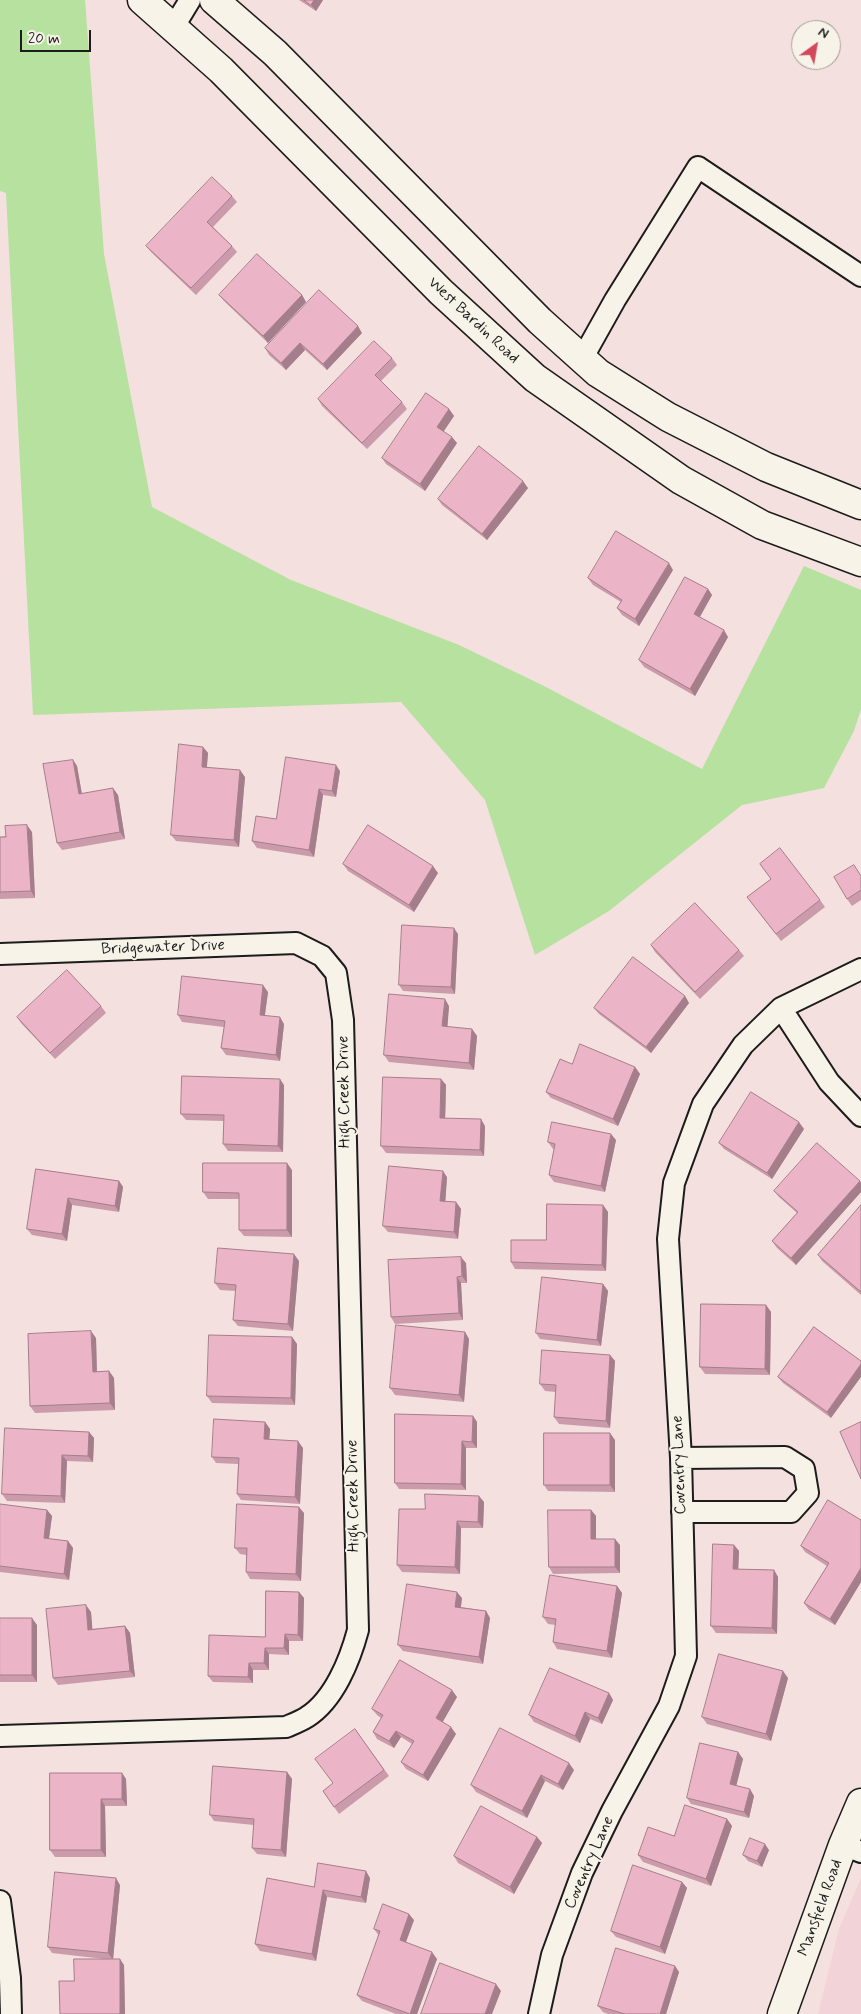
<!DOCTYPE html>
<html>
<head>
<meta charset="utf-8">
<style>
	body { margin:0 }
	#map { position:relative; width:861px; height:2014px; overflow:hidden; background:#f4e0de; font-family:Mynerve,sans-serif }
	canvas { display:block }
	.north { position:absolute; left:791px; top:20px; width:50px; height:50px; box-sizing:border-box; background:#f7f3e8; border:1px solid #9f9d96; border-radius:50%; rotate:32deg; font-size:14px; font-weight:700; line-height:20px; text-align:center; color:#1c1c1c }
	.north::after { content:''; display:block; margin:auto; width:18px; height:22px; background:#d1495b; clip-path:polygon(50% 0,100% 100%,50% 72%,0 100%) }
	.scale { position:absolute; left:20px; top:30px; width:71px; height:22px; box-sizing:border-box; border:2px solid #1c1c1c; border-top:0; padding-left:6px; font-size:15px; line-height:18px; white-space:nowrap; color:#1c1c1c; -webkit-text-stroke:4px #f7f3e8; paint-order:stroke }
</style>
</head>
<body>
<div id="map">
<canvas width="861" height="2014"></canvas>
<div class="north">N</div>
<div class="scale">20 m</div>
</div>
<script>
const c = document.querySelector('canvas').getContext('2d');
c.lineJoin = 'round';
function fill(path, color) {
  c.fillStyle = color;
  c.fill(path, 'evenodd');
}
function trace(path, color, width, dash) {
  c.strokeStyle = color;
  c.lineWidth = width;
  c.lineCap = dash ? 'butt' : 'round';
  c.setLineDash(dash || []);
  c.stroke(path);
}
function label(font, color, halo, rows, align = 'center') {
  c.font = font + ' Mynerve,sans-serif';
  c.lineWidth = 4;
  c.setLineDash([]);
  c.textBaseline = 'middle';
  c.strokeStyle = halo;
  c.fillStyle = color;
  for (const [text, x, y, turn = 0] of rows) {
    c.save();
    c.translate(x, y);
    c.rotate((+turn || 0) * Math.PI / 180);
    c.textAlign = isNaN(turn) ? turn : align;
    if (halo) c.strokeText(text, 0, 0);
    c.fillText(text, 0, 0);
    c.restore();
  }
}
fill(new Path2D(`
	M861 1878V2014H818L839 1929Z`), '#f2d3d7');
fill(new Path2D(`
	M0 0H85L104 254 152 507 291 580 459 645 542 685 702 769 804 566 861 590V709L854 731 824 788 742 805 609 911 535 955 485 800 401 702 33 715 6 193 0 191Z`), '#b6e19f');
const street = new Path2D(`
	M173 28 190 0
	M582 359 615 300 698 167 861 276
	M0 954 296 943 322 956 336 973 343 1020 358 1630C350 1660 334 1700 307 1717 301 1721 293 1724 286 1727L0 1736
	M781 1008 829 1082 861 1116
	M681 1458 785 1457 804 1469 808 1493 791 1512H682
	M843 1845 861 1852
	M0 1901 10 1978 11 2014
	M539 2014 552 1955 582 1873 612 1811 669 1706 686 1656 681 1458 668 1239 674 1183 703 1104 743 1045 781 1008 861 969`);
const secondary = new Path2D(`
	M142 0 221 70 441 292 535 378 681 480 762 525 861 562
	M214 0 275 53 540 321 598 373 668 417 766 467 861 505
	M782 2014 843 1845 861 1803`);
trace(street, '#1c1c1c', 24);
trace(secondary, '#1c1c1c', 31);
trace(street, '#f7f3e8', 20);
trace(secondary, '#f7f3e8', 28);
fill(new Path2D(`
	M299 0H323L316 11Z
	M232 196 237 202 213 227 232 246 237 252 196 295 151 252 146 246Z
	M219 295H302L306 302 268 343 224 301Z
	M362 333 327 370 305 350 286 370 269 355 265 348Z
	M392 358 397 365 381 381 402 402 407 409 367 449 322 406 318 399Z
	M449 409 454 416 443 431 457 443 425 491 386 464 382 458Z
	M528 488 487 540 442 505 438 499Z
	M673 570 639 626 622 615 617 608 621 602 593 585 588 578Z
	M708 589 712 595 700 617 728 637 695 696 644 667 639 660Z
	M203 747 208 753 207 767 245 777 239 847 176 841 171 835Z
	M73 760 77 766 82 794 118 795 125 839 62 850 57 843Z
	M340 771 336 797 323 795 314 857 257 848 252 841 276 819Z
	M32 832 35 898 0 899V837Z
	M343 864 438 873 414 912 348 871Z
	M760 864 820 900 825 907 781 941 747 897 771 879Z
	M861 874V900L852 906 847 899Z
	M458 934 455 994 403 991 399 985Z
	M651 945 739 950 744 956 700 999 655 952Z
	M268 992 265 1015 284 1024 280 1061 226 1055 221 1048 224 1027 182 1022 178 1015Z
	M685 996 689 1003 651 1053 599 1014 594 1008Z
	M101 1006 106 1013 55 1059 21 1023 17 1017Z
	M449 1006 447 1027 472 1029 477 1036 474 1070 389 1062 384 1055Z
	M635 1067 640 1074 618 1126 551 1098 546 1092Z
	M441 1079 446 1085 445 1118 485 1126 484 1156 386 1153 381 1146Z
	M284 1085 283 1152 228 1151 223 1144 224 1121 186 1120 181 1114Z
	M804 1129 772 1179 724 1149 719 1143Z
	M616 1140 605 1192 554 1182 549 1175 554 1149H553L548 1142Z
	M36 1169 119 1181 123 1187 119 1212 72 1205 67 1241 32 1235 27 1229Z
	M292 1170V1237L244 1236 239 1230V1199H208L203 1192Z
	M447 1177 445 1201 456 1202 461 1209 458 1239 388 1232 383 1226Z
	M860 1181 861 1183V1192L796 1265 777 1248 772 1241 797 1213 779 1197 774 1191Z
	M603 1205 608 1212 606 1271 515 1269 511 1262Z
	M861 1205V1295L822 1261 818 1255Z
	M299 1261 293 1331 238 1326 233 1320 236 1291 220 1290 215 1283Z
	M466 1263 467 1283H461L463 1320 395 1324 391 1317Z
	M603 1284 608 1291 601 1346 540 1339 536 1333Z
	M766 1305 771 1312 770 1375 705 1374 700 1367Z
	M814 1327 831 1418 783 1383 778 1377Z
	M465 1332 469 1339 464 1402 395 1395 390 1388Z
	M292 1337 297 1344 295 1405 212 1403 207 1396Z
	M96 1338 97 1372 109 1371 114 1378 115 1410 35 1413 30 1406Z
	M610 1355 615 1361 610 1428 559 1424 554 1417 556 1392 545 1391 540 1384Z
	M473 1416 477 1422V1448H466V1490L399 1489 395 1483Z
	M265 1422 270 1429 269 1439 303 1448 300 1504 241 1500 237 1494 238 1464 216 1463 212 1457Z
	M89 1432 94 1438 93 1462 67 1461 65 1503 7 1501 2 1494Z
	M615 1440V1492L548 1491 544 1485Z
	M484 1502 483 1528H461L460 1574 402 1572 397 1565 425 1509Z
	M0 1504 47 1510 52 1516 49 1539 68 1541 73 1548 69 1580 0 1572Z
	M591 1510 596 1516V1539L620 1545V1573L553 1574 549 1567Z
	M304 1513 301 1581 250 1579 246 1572V1555L240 1554 235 1548Z
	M861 1520V1582L835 1625 809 1610 804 1603 827 1566 805 1552 801 1546Z
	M734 1545 739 1551 738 1569 774 1570 778 1577 777 1634 716 1633 711 1626Z
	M617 1586 622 1593 612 1658 557 1649 553 1642 556 1625 548 1624 543 1617Z
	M299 1592 304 1598 303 1641H289V1655L269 1654V1670H253V1683L213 1682 208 1676 265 1637Z
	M462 1598 461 1607 486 1611 490 1618 483 1664 403 1651 398 1645Z
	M91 1612 92 1629 125 1626 130 1633 135 1677 58 1685 53 1678Z
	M0 1618 37 1625V1682H0Z
	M788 1678 771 1741 707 1724 702 1717Z
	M609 1693 613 1700 602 1724 590 1719 580 1743 534 1722 529 1715Z
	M457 1697 442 1722 456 1734 428 1781 406 1769 401 1762 412 1744 401 1737 394 1748 377 1739 373 1732 381 1718 377 1715 372 1709Z
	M355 1729 389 1776 339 1814 323 1791 333 1784Z
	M738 1752 743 1759 736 1785 754 1796 749 1818 691 1804 687 1798Z
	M574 1770 563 1790 545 1781 527 1818 476 1792 471 1785Z
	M287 1772 292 1779 286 1857 257 1854 252 1848 254 1825 214 1821 210 1815Z
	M122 1773 126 1779 127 1806H105L106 1857H55L50 1850Z
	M727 1819 732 1826 711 1886 643 1862 638 1855 674 1836Z
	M537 1837 542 1843 514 1894 458 1863 454 1856Z
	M769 1850 762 1867 748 1861 743 1855Z
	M370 1878 366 1903 327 1897 316 1961 260 1951 255 1944 314 1887Z
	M682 1882 687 1888 665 1954 616 1937 611 1931Z
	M120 1885 113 1959 124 1965 125 2014H60L74 1981 104 1959 52 1953 48 1947Z
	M414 1920 406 1942 437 1959 417 2014H396L362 2001 357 1995 379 1936 374 1929Z
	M675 1966 679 1972 666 2014H608L603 2012 598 2006Z`), '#cb9bab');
fill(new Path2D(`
	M314 0H323L316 11 311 5Z
	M302 295 306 302 268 343 263 336Z
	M358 326 362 333 327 370 323 364Z
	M300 343 305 350 286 370 281 363Z
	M449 409 454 416 442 434 437 427Z
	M452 437 457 443 425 491 420 484Z
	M523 481 528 488 487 540 482 534Z
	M669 563 673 570 639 626 635 619Z
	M708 589 712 595 698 620 694 614Z
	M724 630 728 637 695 696 690 689Z
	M203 747 208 753 206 774 202 767Z
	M73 760 77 766 83 801 79 794Z
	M336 765 340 771 336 797 332 791Z
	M240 770 245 777 239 847 234 840Z
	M113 788 118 795 125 839 120 832Z
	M319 789 323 795 314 857 309 850Z
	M27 825 32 832 35 898 31 891Z
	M433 866 438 873 414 912 409 905Z
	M454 928 458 934 455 994 451 987Z
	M263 985 268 992 264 1021 260 1015Z
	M685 996 689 1003 651 1053 646 1047Z
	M445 999 449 1006 447 1033 442 1026Z
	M280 1017 284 1024 280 1061 276 1055Z
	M472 1029 477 1036 474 1070 469 1063Z
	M635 1067 640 1074 618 1126 613 1119Z
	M280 1079 284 1085 283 1152 278 1146Z
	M441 1079 446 1085 445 1124 440 1118Z
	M481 1119 485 1126 484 1156 480 1150Z
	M799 1122 804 1129 772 1179 767 1173Z
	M611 1134 616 1140 605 1192 601 1186Z
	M287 1163 292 1170V1237L287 1230Z
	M443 1171 447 1177 445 1207 440 1201Z
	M119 1181 123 1187 119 1212 115 1206Z
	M860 1181 861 1183V1192L796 1265 791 1258Z
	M68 1198 72 1205 67 1241 62 1234Z
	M456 1202 461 1209 458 1239 454 1232Z
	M603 1205 608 1212 606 1271 602 1265Z
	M294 1254 299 1261 293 1331 288 1324Z
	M461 1257 466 1263 467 1283 462 1276Z
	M457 1277 461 1283 463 1320 459 1313Z
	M603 1284 608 1291 601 1346 597 1340Z
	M766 1305 771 1312 770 1375 765 1369Z
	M91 1331 96 1338 97 1378 93 1372Z
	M465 1332 469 1339 464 1402 459 1395Z
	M292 1337 297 1344 295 1405 291 1398Z
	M610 1355 615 1361 610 1428 606 1421Z
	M861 1364V1377L831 1418 827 1412Z
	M109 1371 114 1378 115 1410 110 1403Z
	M473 1416 477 1422V1448L472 1442Z
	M265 1422 270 1429 269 1445 264 1439Z
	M89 1432 94 1438 93 1462 88 1456Z
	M610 1433 615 1440V1492L610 1485Z
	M298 1441 303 1448 300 1504 295 1497Z
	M462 1441 466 1448V1490L461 1484Z
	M62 1455 67 1461 65 1503 61 1496Z
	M479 1496 484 1502 483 1528 478 1522Z
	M299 1507 304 1513 301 1581 296 1574Z
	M47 1510 52 1516 48 1545 44 1538Z
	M591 1510 596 1516V1546L591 1539Z
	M457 1521 461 1528 460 1574 455 1567Z
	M615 1539 620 1545V1573L615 1567Z
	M68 1541 73 1548 69 1580 64 1574Z
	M734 1545 739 1551 738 1576 733 1569Z
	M861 1568V1582L835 1625 830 1619Z
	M774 1570 778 1577 777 1634 772 1628Z
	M617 1586 622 1593 612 1658 607 1651Z
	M299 1592 304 1598 303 1641 298 1635Z
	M457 1592 462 1598 460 1613 455 1607Z
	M86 1605 91 1612 93 1636 88 1630Z
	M486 1611 490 1618 483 1664 479 1657Z
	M32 1618 37 1625V1682L32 1675Z
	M125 1626 130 1633 135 1677 130 1671Z
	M285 1634 289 1641V1655L284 1648Z
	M265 1648 269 1654V1670L264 1663Z
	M249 1663 253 1670V1683L248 1677Z
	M783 1671 788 1678 771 1741 766 1734Z
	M452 1690 457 1697 441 1725 436 1718Z
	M609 1693 613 1700 602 1724 598 1718Z
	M585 1712 590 1719 580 1743 575 1736Z
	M451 1727 456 1734 428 1781 423 1775Z
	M396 1731 401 1737 394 1748 389 1741Z
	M738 1752 743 1759 735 1791 730 1784Z
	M569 1763 574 1770 563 1790 558 1784Z
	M287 1772 292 1779 286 1857 281 1850Z
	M122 1773 126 1779 127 1806 122 1799Z
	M541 1775 545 1781 527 1818 522 1811Z
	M750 1789 754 1796 749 1818 744 1812Z
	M101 1799 105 1806 106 1857 101 1850Z
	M727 1819 732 1826 711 1886 706 1879Z
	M537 1837 542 1843 514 1894 510 1887Z
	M765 1844 769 1850 762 1867 757 1861Z
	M366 1871 370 1878 366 1903 361 1897Z
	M116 1878 120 1885 113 1960 108 1953Z
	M682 1882 687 1888 665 1954 660 1947Z
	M323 1890 327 1897 316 1961 312 1954Z
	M409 1914 414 1920 404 1947 400 1940Z
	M432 1952 437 1959 417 2014H410Z
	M120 1959 124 1965 125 2014H120Z
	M675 1966 679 1972 666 2014H660Z
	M496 1984 501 1991 492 2014H485Z`), '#a57e8b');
const building = new Path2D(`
	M304 0H314L311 5Z
	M212 177 232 196 207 222 232 246 191 288 146 246Z
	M257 254 302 295 263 336 219 295Z
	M319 290 358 326 323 364 300 343 281 363 265 348Z
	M374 341 392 358 375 375 402 402 362 443 318 399Z
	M426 393 449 409 437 427 452 437 420 484 382 458Z
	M479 446 523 481 482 534 438 499Z
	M616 531 669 563 635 619 617 608 622 600 588 578Z
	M685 577 708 589 694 614 724 630 690 689 639 660Z
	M179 744 203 747 202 767 240 770 234 840 171 835Z
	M286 757 336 765 332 791 319 789 309 850 252 841 256 816 276 819Z
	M73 760 79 794 113 788 120 832 57 843 43 764Z
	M27 825 31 891 0 892V837H6L5 826Z
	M368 825 433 866 409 905 343 864Z
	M780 848 820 900 776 934 747 897 771 879 760 864Z
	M854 865 861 876V890L847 899 834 877Z
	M695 903 739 950 695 992 651 945Z
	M402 925 454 928 451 987 399 985Z
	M633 957 685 996 646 1047 594 1008Z
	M67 970 101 1006 50 1053 17 1017Z
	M182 976 263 985 260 1015 280 1017 276 1055 221 1048 225 1021 178 1015Z
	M389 994 445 999 442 1026 472 1029 469 1063 384 1055Z
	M580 1044 635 1067 613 1119 546 1092 560 1059 572 1064Z
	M182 1076 280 1079 278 1146 223 1144 224 1115 181 1114Z
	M383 1077 441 1079 440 1118 481 1119 480 1150 381 1146Z
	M751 1092 799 1122 767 1173 719 1143Z
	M552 1122 611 1134 601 1186 549 1175 555 1144 548 1142Z
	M817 1143 860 1181 791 1258 772 1241 798 1212 774 1191Z
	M203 1163H287V1230H239V1193L203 1192Z
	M389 1166 443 1171 440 1201 456 1202 454 1232 383 1226Z
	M36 1169 119 1181 115 1206 68 1198 62 1234 27 1229Z
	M547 1204 603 1205 602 1265 511 1262V1240H546Z
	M861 1205V1292L818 1255Z
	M218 1248 294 1254 288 1324 233 1320 236 1285 215 1283Z
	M461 1257 462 1276 457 1277 459 1313 391 1317 388 1260Z
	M542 1277 603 1284 597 1340 536 1333Z
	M701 1304 766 1305 765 1369 700 1367Z
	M396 1325 465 1332 459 1395 390 1388Z
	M814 1327 861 1361V1364L827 1412 778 1377Z
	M91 1331 93 1372 109 1371 110 1403 30 1406 28 1334Z
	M209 1335 292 1337 291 1398 207 1396Z
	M542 1350 610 1355 606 1421 554 1417 556 1385 540 1384Z
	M395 1414 473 1416 472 1442 462 1441 461 1484 395 1483Z
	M214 1419 265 1422 264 1439 298 1441 295 1497 237 1494 239 1458 212 1457Z
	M861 1422V1479L840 1432Z
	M5 1428 89 1432 88 1456 62 1455 61 1496 2 1494Z
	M544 1433H610V1485H544Z
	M425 1494 479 1496 478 1522 457 1521 455 1567 397 1565 399 1509H425Z
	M828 1500 861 1520V1568L830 1619 804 1603 829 1563 801 1546Z
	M0 1504 47 1510 44 1538 68 1541 64 1574 0 1566Z
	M237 1504 299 1507 296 1574 246 1572 247 1548H235Z
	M548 1510H591V1539H615V1567H549Z
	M713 1544 734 1545 733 1569 774 1570 772 1628 711 1626Z
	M550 1575 617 1586 607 1651 553 1642 556 1619 543 1617Z
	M407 1584 457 1592 455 1607 486 1611 479 1657 398 1645Z
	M266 1591 299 1592 298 1635 285 1634 284 1648H265L264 1663H249L248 1677 208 1676 209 1635 265 1637Z
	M86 1605 88 1630 125 1626 130 1671 53 1678 46 1609Z
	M0 1618H32V1675H0Z
	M719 1654 783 1671 766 1734 702 1717Z
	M400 1660 452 1690 436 1718 451 1727 423 1775 401 1762 414 1741 396 1731 389 1741 373 1732 383 1715 372 1709Z
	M550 1668 609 1693 598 1718 585 1712 575 1736 529 1715Z
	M500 1728 569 1763 558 1784 541 1775 522 1811 471 1785Z
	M355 1729 384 1770 334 1807 323 1791 333 1783 315 1759Z
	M700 1743 738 1752 730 1784 750 1789 744 1812 687 1798Z
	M213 1766 287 1772 281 1850 252 1848 254 1819 210 1815Z
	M50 1773H122V1799H101V1850H50Z
	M685 1805 727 1819 706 1879 638 1855 648 1827 674 1836Z
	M481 1806 537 1837 510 1887 454 1856Z
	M750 1838 765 1844 757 1861 743 1855Z
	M318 1863 366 1871 361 1897 323 1890 312 1954 255 1944 267 1878 314 1887Z
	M633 1865 682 1882 660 1947 611 1931Z
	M55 1872 116 1878 108 1953 48 1947Z
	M383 1904 409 1914 400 1940 432 1952 410 2014 357 1995 380 1931 374 1929Z
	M616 1948 675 1966 660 2014H625L598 2006Z
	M74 1959H120V2014H60L59 1981H74Z
	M440 1963 496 1984 485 2014H421Z`);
fill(building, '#ecb4c7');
trace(building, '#a57e8b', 1);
label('16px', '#1c1c1c', '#f7f3e8', [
	["West Bardin Road",473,321,43],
	["Bridgewater Drive",163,948,-2],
	["High Creek Drive",345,1092,-91],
	["Coventry Lane",680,1465,-92],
	["High Creek Drive",354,1496,-91],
	["Coventry Lane",590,1863,-66],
	["Mansfield Road",821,1908,-70]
]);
</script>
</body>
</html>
